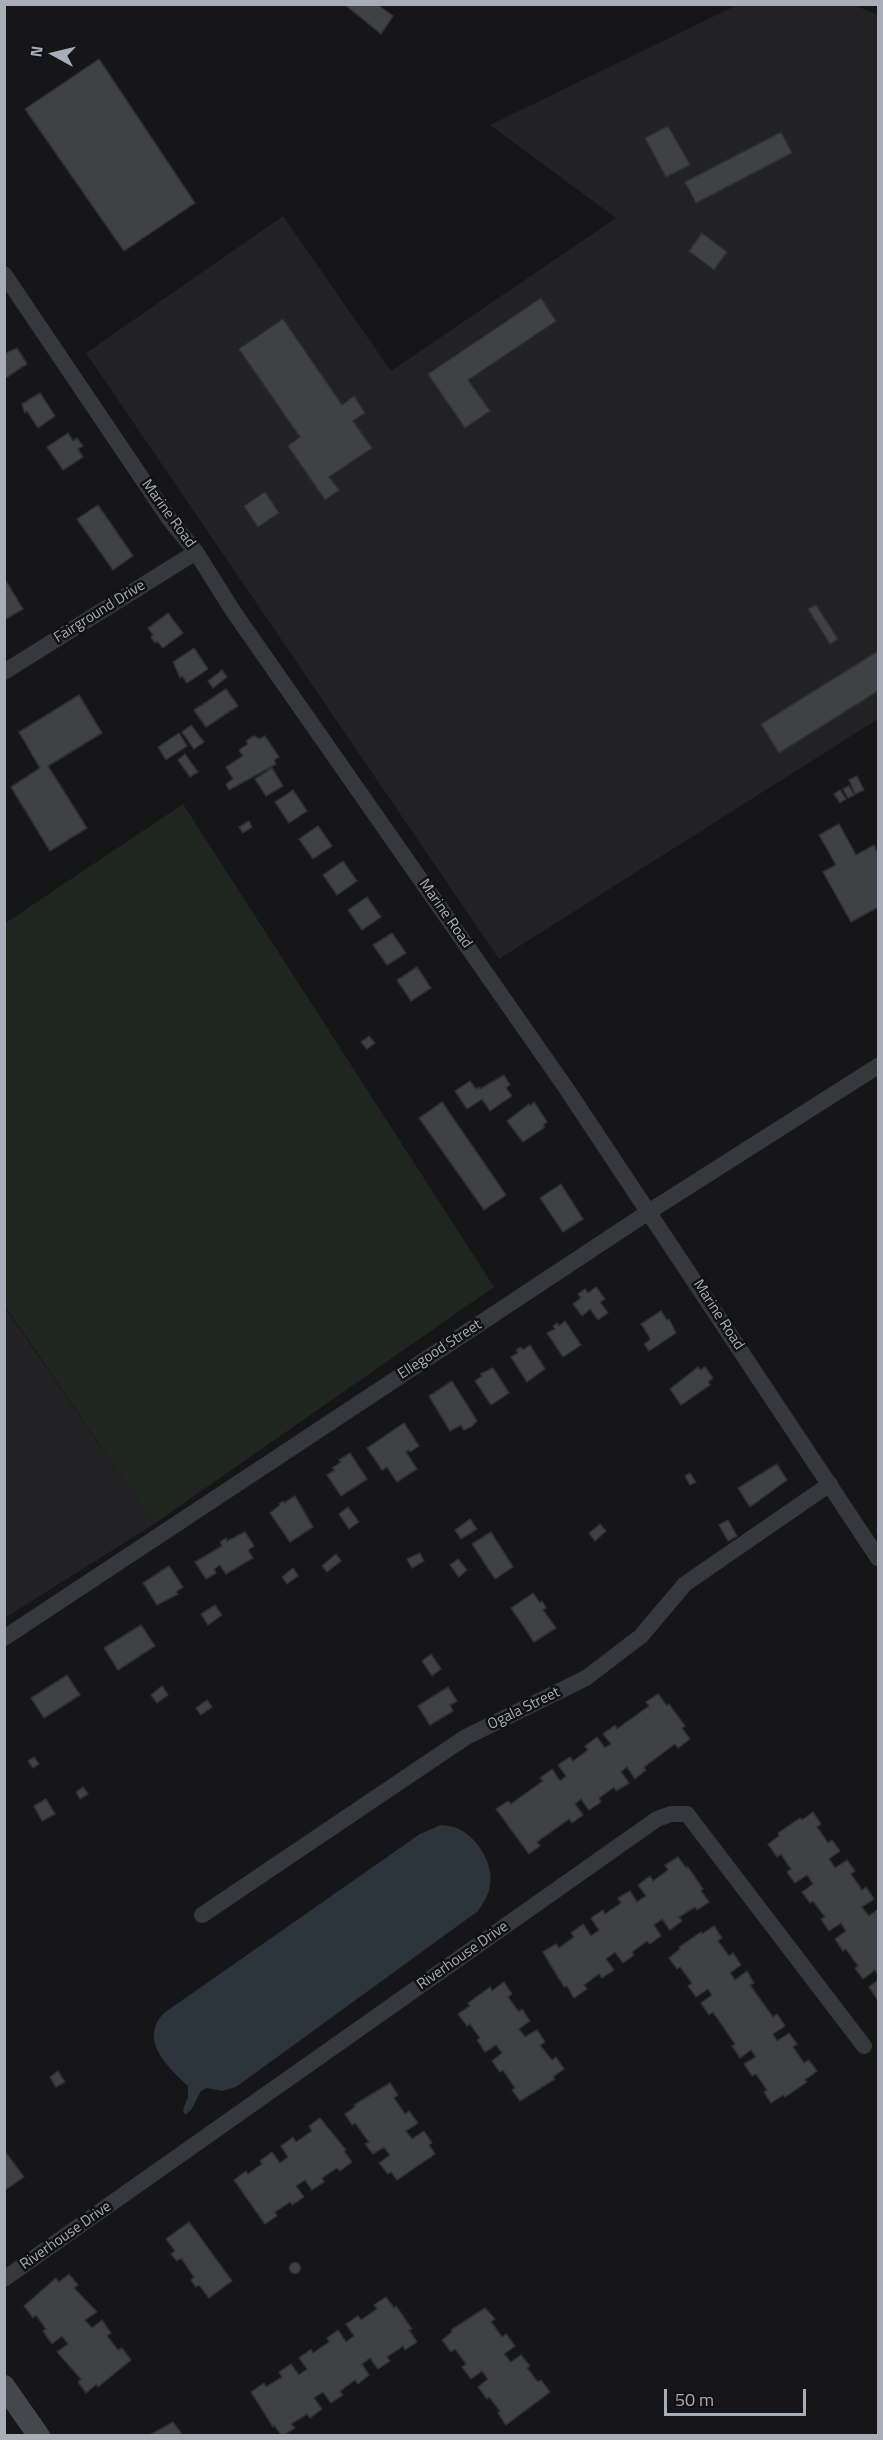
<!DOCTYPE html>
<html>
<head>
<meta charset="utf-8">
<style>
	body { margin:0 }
	#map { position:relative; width:883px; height:2440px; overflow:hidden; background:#161618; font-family:"Titillium Web",sans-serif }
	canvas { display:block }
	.frame { position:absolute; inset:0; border:6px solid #a8adb8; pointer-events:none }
	.north { position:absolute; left:24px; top:24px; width:60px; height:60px; -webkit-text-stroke:4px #111113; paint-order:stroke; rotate:278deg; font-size:16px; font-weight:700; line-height:24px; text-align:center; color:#a8adb8 }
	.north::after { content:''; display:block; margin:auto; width:21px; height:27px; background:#a8adb8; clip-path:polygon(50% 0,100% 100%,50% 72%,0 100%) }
	.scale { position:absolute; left:664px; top:2389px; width:142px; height:27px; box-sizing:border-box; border:3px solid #a8adb8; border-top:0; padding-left:8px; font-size:18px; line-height:21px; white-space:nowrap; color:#a8adb8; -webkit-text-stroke:4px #111113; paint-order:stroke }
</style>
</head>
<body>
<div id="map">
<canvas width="883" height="2440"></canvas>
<div class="frame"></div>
<div class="north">N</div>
<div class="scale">50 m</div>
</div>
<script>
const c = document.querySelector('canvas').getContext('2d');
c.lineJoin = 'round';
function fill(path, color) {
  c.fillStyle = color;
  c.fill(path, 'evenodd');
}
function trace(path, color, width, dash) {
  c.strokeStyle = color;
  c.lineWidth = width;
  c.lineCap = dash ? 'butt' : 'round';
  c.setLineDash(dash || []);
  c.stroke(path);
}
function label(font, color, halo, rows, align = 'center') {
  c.font = font + ' "Titillium Web",sans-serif';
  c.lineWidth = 5;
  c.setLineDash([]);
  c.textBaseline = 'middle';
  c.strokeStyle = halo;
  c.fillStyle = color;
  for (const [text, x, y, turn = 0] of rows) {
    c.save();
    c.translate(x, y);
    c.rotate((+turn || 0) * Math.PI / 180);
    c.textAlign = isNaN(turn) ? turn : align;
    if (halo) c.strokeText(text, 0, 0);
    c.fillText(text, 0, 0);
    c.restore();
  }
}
fill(new Path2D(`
	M737 5H854L878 15V719L499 959 86 353 283 216 391 371 616 218 490 125Z
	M4 1306 154 1524 5 1618H4Z`), '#222225');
fill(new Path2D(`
	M183 804 494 1287 154 1524 5 1306 4 924Z`), '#1e261f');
fill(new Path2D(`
	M441 1825C450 1826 457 1827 464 1832 480 1842 494 1867 490 1885 489 1895 483 1903 478 1911L236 2087 222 2091 207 2088 201 2091 191 2110 185 2115 183 2110 188 2097V2086C168 2067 138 2040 164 2013L420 1834Z`), '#2c353c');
const building = new Path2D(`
	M344 4H377L393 16 381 34Z
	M99 59 195 203 124 251 25 109Z
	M668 126 690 165 666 177 645 138Z
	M781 132 792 153 696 203 685 182Z
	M702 233 727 252 714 270 689 251Z
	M541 298 556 321 468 380 490 411 465 428 428 374Z
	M283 319 342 405 354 396 365 413 353 421 372 448 329 477 339 490 325 500 288 446 300 437 239 349Z
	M17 348 27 364 4 379V354Z
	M40 393 55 416 38 428 27 411 25 413 22 404Z
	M68 433 73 441 77 438 83 446 78 449 83 457 63 470 47 447Z
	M265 492 279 513 258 527 244 506Z
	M98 505 133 556 113 570 77 519Z
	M4 578 23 609 4 620Z
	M816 605 838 639 830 644 808 609Z
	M168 613 183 633 163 648 157 641 155 643 151 637 153 635 148 628Z
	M194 648 208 669 187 683 182 676 180 678 173 662Z
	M878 651V691L779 753 761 724Z
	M222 670 227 677 213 688 208 681Z
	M226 689 238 706 206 727 194 710Z
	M79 695 102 733 48 766 87 828 50 851 11 787 40 768 19 732Z
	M191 725 204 742 194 749 182 732Z
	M179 733 187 746 166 760 158 747Z
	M254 736 260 739 265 736 279 757 274 760 276 764 229 790 226 784 233 779 226 767 243 756 239 750 248 744 246 741Z
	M185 754 198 772 190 777 178 760Z
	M272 768 283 786 266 796 255 779Z
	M857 776 864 790 855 794 849 780Z
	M849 786 854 795 848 798 843 789Z
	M293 790 307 811 289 823 275 802Z
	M840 790 846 799 840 803 834 794Z
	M249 821 252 827 243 833 239 827Z
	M839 824 856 855 874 845 878 854V907L851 922 823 872 836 865 819 835Z
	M318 826 332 846 313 859 299 839Z
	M343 861 357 881 337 895 323 875Z
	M367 897 381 917 362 930 348 910Z
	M392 933 406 953 387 965 373 945Z
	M417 967 431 988 411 1001 397 980Z
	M369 1036 375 1043 367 1049 361 1042Z
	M504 1075 510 1085 506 1088 512 1096 490 1111 482 1099 467 1109 455 1091 470 1081 476 1089 479 1087 480 1089Z
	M442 1102 506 1195 484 1210 419 1118Z
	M534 1102 547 1122 543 1125 545 1127 523 1142 507 1121 529 1104 530 1106Z
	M561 1184 583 1219 563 1232 540 1198Z
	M596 1287 605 1299 600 1302 608 1313 598 1320 590 1309 582 1316 573 1304 581 1298 578 1294 585 1289 588 1293Z
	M661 1311 667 1320 669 1319 676 1333 649 1351 644 1344 650 1340 649 1336 641 1324Z
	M565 1321 581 1345 563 1357 547 1333 555 1329 553 1326 557 1323 559 1326Z
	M530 1345 545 1369 527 1382 511 1357 518 1353 516 1350 521 1347 523 1350Z
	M698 1367 700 1370 705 1367 713 1378 708 1382 710 1385 681 1405 670 1389Z
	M493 1368 509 1393 491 1405 475 1381 482 1376 480 1374Z
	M452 1381 477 1421 471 1427 464 1430 461 1425 450 1431 429 1396Z
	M404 1423 419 1446 410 1452 409 1450 406 1452 417 1469 397 1482 387 1467 382 1470 367 1448Z
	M350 1453 367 1479 341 1496 327 1475 335 1470 332 1468 341 1462 339 1460Z
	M777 1464 787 1480 750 1507 738 1488Z
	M690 1473 696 1482 690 1485 685 1476Z
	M295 1496 313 1527 290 1542 270 1513 280 1505 279 1504 283 1501 284 1503Z
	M348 1507 359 1522 349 1529 339 1514Z
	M470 1519 477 1529 461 1539 455 1530Z
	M728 1520 737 1536 728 1541 719 1525Z
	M600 1524 606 1531 595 1541 589 1533Z
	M245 1532 254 1546 248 1550 253 1558 226 1574 220 1565 214 1569 216 1573 206 1579 195 1562 222 1546 220 1542 226 1538 227 1541Z
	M491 1532 513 1567 495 1579 472 1544Z
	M420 1553 424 1561 412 1568 407 1559Z
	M336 1554 341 1561 327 1572 322 1566Z
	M458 1559 467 1570 459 1577 450 1565Z
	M169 1566 183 1587 176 1592 178 1594 157 1605 143 1583Z
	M293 1568 298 1576 287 1584 282 1577Z
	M533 1593 540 1603 542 1601 546 1608 543 1610 556 1628 534 1642 511 1608Z
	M215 1605 222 1615 208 1625 201 1614Z
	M141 1625 155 1646 118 1670 104 1648Z
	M431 1654 441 1669 432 1676 422 1661Z
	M67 1675 80 1695 44 1718 31 1698Z
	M162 1686 168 1695 157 1703 151 1695Z
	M448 1687 457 1701 450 1705 453 1711 430 1725 418 1706Z
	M658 1694 667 1706 669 1704 685 1726 682 1728 690 1739 678 1748 675 1744 644 1767 646 1770 635 1779 627 1767 621 1772 629 1783 616 1791 614 1787 599 1798 601 1802 589 1810 581 1799 575 1804 583 1815 572 1823 569 1819 537 1842 540 1846 529 1854 496 1809 508 1801 511 1804 543 1781 540 1778 552 1769 560 1781 566 1776 558 1765 570 1757 573 1761 588 1750 585 1746 597 1737 605 1748 611 1744 603 1734 615 1725 617 1729 649 1706 646 1702Z
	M207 1700 212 1707 201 1715 196 1708Z
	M34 1757 39 1764 33 1768 28 1761Z
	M83 1787 88 1794 80 1799 76 1792Z
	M46 1799 55 1814 42 1821 34 1806Z
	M813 1812 821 1824 817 1827 828 1843 832 1840 840 1851 829 1859 835 1868 847 1860 855 1871 851 1874 862 1890 866 1887 874 1899 862 1907 869 1916 878 1909V1976L875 1970 863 1979 855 1968 858 1966 846 1949 843 1951 835 1939 846 1931 841 1923 829 1931 821 1919 825 1917 813 1901 810 1903 802 1892 813 1884 807 1875 795 1883 787 1872 791 1869 781 1854 777 1857 768 1844 779 1836 778 1833 800 1818 802 1820Z
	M678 1857 686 1868 688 1867 703 1889 701 1891 709 1902 697 1910 695 1907 679 1917 682 1921 670 1930 662 1919 654 1925 661 1936 650 1944 647 1941 632 1952 634 1955 623 1963 615 1952 606 1959 614 1970 602 1978 599 1974 584 1985 587 1989 574 1998 567 1986 564 1987 543 1952 556 1944 559 1948 574 1937 571 1933 583 1924 591 1936 599 1930 591 1918 603 1910 605 1914 621 1903 618 1898 630 1891 637 1902 646 1896 638 1885 650 1876 653 1881 668 1870 665 1865Z
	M714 1926 722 1938 718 1941 729 1956 733 1953 741 1965 730 1973 735 1980 747 1971 754 1983 750 1985 773 2017 777 2014 785 2026 773 2034 777 2041 789 2033 797 2044 793 2047 804 2063 809 2060 817 2071 805 2080 807 2082 785 2097 783 2095 771 2103 764 2092 767 2090 756 2074 752 2076 744 2064 756 2057 751 2050 740 2058 732 2046 735 2044 713 2012 709 2015 701 2003 712 1995 708 1989 696 1997 688 1986 692 1983 680 1967 677 1969 669 1958 680 1949 679 1947 701 1932 702 1934Z
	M878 1980V1997L877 1999 869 1987Z
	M504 1982 512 1994 508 1997 519 2012 522 2009 530 2021 519 2029 525 2037 537 2030 545 2042 540 2045 552 2060 556 2057 564 2069 553 2077 555 2079 520 2101 512 2090 515 2088 503 2070 500 2072 492 2061 502 2053 496 2045 485 2052 477 2040 480 2038 470 2024 467 2026 458 2014 470 2006 468 2003 490 1987 492 1991Z
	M58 2071 65 2082 56 2087 50 2077Z
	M390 2083 398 2095 394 2098 405 2114 409 2111 418 2123 406 2131 412 2139 424 2131 432 2143 429 2145 435 2154 397 2180 391 2172 388 2174 379 2163 390 2155 384 2147 373 2154 365 2144 369 2142 355 2123 352 2125 345 2114 356 2106 354 2105Z
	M320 2118 346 2150 344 2151 352 2162 340 2171 337 2168 322 2178 324 2182 312 2190 305 2180 296 2186 304 2197 292 2205 290 2202 275 2212 277 2216 265 2224 234 2180 246 2171 248 2174 262 2164 260 2161 272 2152 280 2163 288 2157 281 2146 293 2137 296 2142 312 2131 309 2126Z
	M4 2150 24 2177 4 2191Z
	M189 2222 232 2281 209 2298 199 2285 196 2287 191 2280 194 2277 181 2258 177 2261 171 2254 175 2251 166 2239Z
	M289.5 2268a5.5 5.5 0 1 1 11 0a5.5 5.5 0 1 1-11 0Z
	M69 2274 78 2285 74 2288 97 2312 85 2320 92 2328 102 2320 111 2333 107 2336 118 2350 122 2348 131 2360 98 2387 97 2384 86 2393 78 2382 81 2379 57 2352 68 2344 62 2336 52 2344 43 2331 46 2329 36 2315 33 2318 24 2306 56 2278 59 2282Z
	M386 2297 394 2308 396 2306 412 2329 409 2330 417 2342 405 2350 403 2346 387 2357 390 2361 378 2369 370 2358 362 2364 369 2375 358 2384 355 2380 340 2391 343 2395 331 2403 323 2392 314 2398 322 2409 310 2418 307 2414 291 2424 295 2428 282 2436 274 2425 273 2427 251 2392 264 2383 266 2387 282 2377 279 2372 291 2364 299 2375 307 2369 299 2358 311 2349 313 2353 329 2342 327 2338 338 2330 346 2342 354 2336 346 2324 358 2316 361 2320 377 2309 374 2305Z
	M485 2308 495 2319 491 2322 502 2337 506 2334 515 2346 504 2354 511 2362 521 2355 530 2366 527 2368 538 2382 541 2380 550 2392 506 2425 498 2413 500 2411 489 2397 487 2399 478 2387 488 2379 482 2371 471 2379 462 2367 466 2364 455 2349 451 2352 442 2340 452 2332 451 2330Z
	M173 2422 181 2433 178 2436H148Z`);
fill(building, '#404145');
trace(building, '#303034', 1.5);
trace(new Path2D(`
	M4 274 170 520 196 552 233 611 566 1088 878 1558
	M4 672 196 552
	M4 1638 650 1211 878 1066
	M202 1915 466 1737 586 1678 641 1636 685 1584 830 1484
	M4 2279 657 1819 671 1814H687L864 2046`), '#37383d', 16);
trace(new Path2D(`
	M4 2386 39 2436`), '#45474d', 22);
label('15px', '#a8adb8', '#111113', [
	["Marine Road",168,514,54],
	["Fairground Drive",100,612,-32],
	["Marine Road",445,914,55],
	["Marine Road",718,1315,57],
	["Ellegood Street",440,1350,-33],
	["Ogala Street",524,1709,-26],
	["Riverhouse Drive",463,1956,-35],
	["Riverhouse Drive",66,2236,-35]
]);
</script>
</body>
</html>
